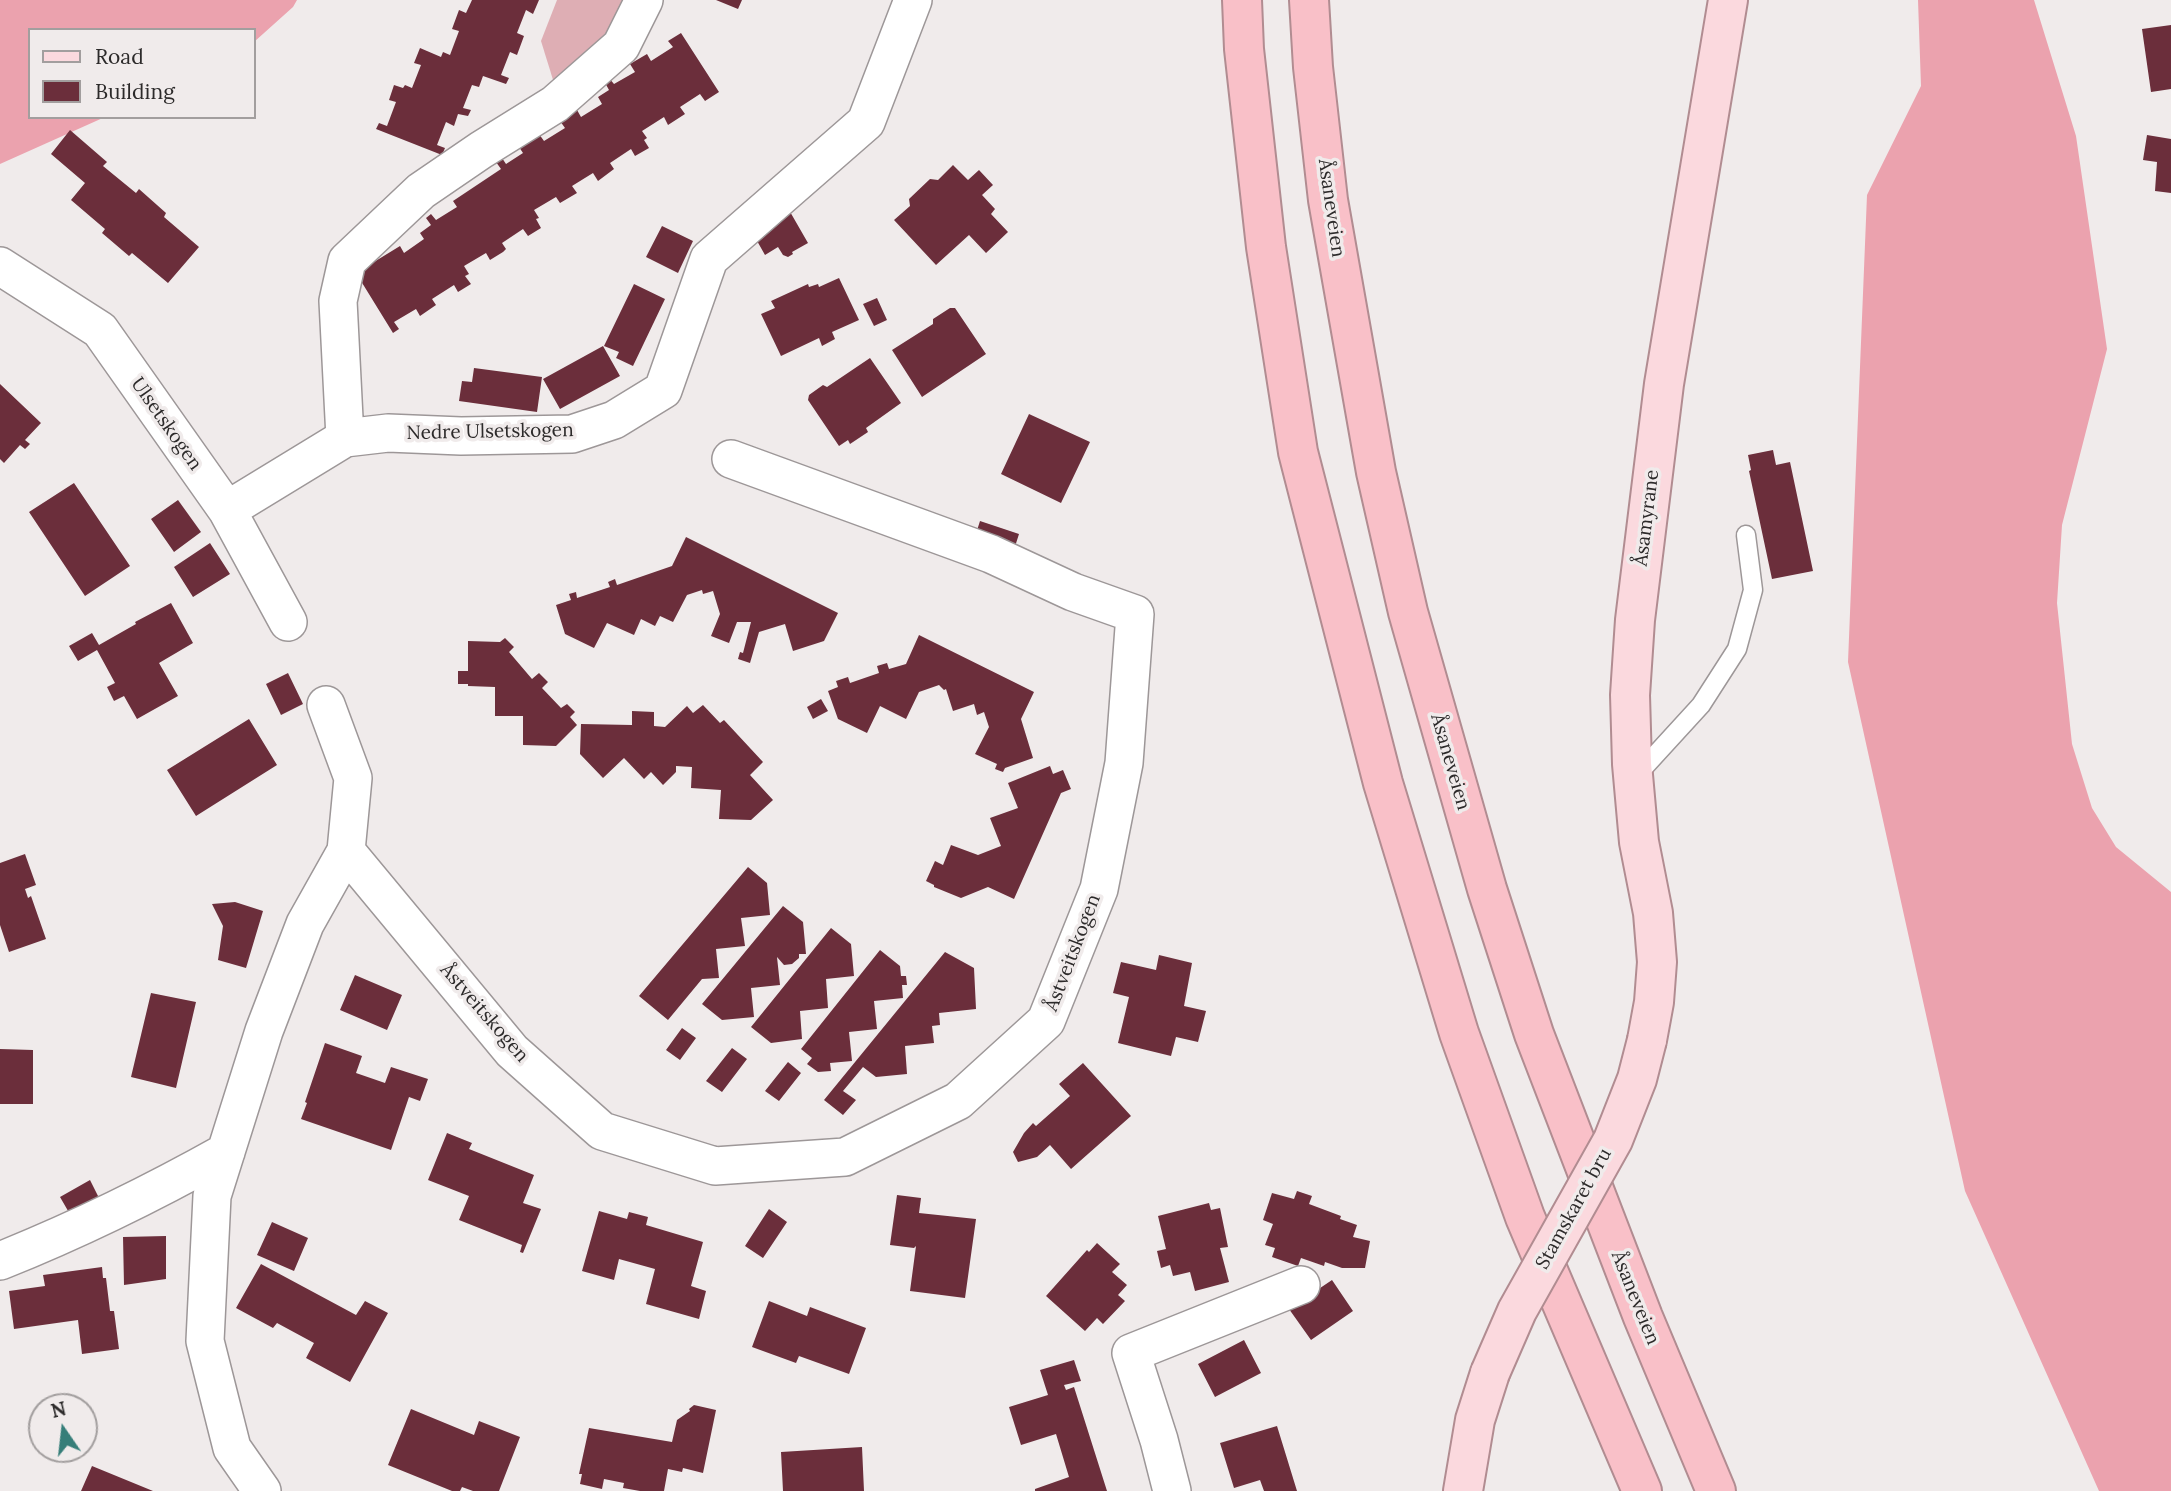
<!DOCTYPE html>
<html>
<head>
<meta charset="utf-8">
<style>
	body { margin:0 }
	#map { position:relative; width:2171px; height:1491px; overflow:hidden; background:#f0ebeb; font-family:Lora,serif }
	canvas { display:block }
	.legend { position:absolute; left:28px; top:28px; width:228px; height:91px; box-sizing:border-box; background:#f0ebeb; border:2px solid #a29e9e; margin:0; padding:9px 12px; list-style:none; font-size:21px; color:#2c2a2a }
	.legend li { display:flex; align-items:center; gap:14px; height:35px }
	.legend b { width:35px; border:2px solid #a29e9e }
	.north { position:absolute; left:28px; top:1393px; width:70px; height:70px; box-sizing:border-box; background:#f0ebeb; border:2px solid #a29e9e; border-radius:50%; rotate:346deg; font-size:19px; font-weight:700; line-height:28px; text-align:center; color:#2c2a2a }
	.north::after { content:''; display:block; margin:auto; width:24px; height:32px; background:#367e79; clip-path:polygon(50% 0,100% 100%,50% 72%,0 100%) }
</style>
</head>
<body>
<div id="map">
<canvas width="2171" height="1491"></canvas>
<ul class="legend">
<li><b style="height:9px;background:#fbd9de"></b>Road</li>
<li><b style="height:19px;background:#6b2e3b"></b>Building</li>
</ul>
<div class="north">N</div>
</div>
<script>
const c = document.querySelector('canvas').getContext('2d');
c.lineJoin = 'round';
function fill(path, color) {
  c.fillStyle = color;
  c.fill(path, 'evenodd');
}
function trace(path, color, width, dash) {
  c.strokeStyle = color;
  c.lineWidth = width;
  c.lineCap = dash ? 'butt' : 'round';
  c.setLineDash(dash || []);
  c.stroke(path);
}
function label(font, color, halo, rows, align = 'center') {
  c.font = font + ' Lora,serif';
  c.lineWidth = 7;
  c.setLineDash([]);
  c.textBaseline = 'middle';
  c.strokeStyle = halo;
  c.fillStyle = color;
  for (const [text, x, y, turn = 0] of rows) {
    c.save();
    c.translate(x, y);
    c.rotate((+turn || 0) * Math.PI / 180);
    c.textAlign = isNaN(turn) ? turn : align;
    if (halo) c.strokeText(text, 0, 0);
    c.fillText(text, 0, 0);
    c.restore();
  }
}
fill(new Path2D(`
	M557 0H632L604 52 554 83 541 41Z`), '#deaeb4');
fill(new Path2D(`
	M0 0H297L293 7 254 42V30H30V117H105L0 164Z
	M1918 0H2034L2076 136 2107 349 2062 525 2057 603 2072 744 2092 808 2116 847 2171 892V1491H2099L1965 1191 1848 662 1867 195 1921 86Z`), '#eba2ae');
fill(new Path2D(`
	M472 0H539L533 14 526 10 517 33 524 36 517 55 510 52 501 75 509 78 506 84 483 76 479 87 472 85 463 108 471 110 468 116 458 114 454 126 446 122 437 145 445 148 442 155 376 129 379 123 387 126 396 102 389 100 394 85 403 88 405 85 412 88 421 65 414 63 420 48 441 57 443 52 450 55 459 31 452 29 459 10 466 13Z
	M716 0H742L738 9Z
	M2171 25V89L2151 92 2142 29Z
	M681 33 719 92 705 101 700 94 680 107 685 114 668 125 664 117 642 131 647 138 644 140 649 148 635 156 631 149 610 163 614 169 598 181 593 173 572 186 577 193 560 203 556 197 534 210 539 218 536 219 541 228 528 236 523 229 502 243 506 249 503 252 490 260 486 253 464 266 469 274 465 276 471 284 458 292 454 285 432 299 436 305 420 316 416 309 394 322 399 329 393 333 356 273 400 246 404 253 424 239 420 233 431 225 426 218 431 214 436 220 457 207 453 201 501 169 496 162 502 158 506 164 523 153 519 147 539 134 544 141 565 128 560 121 573 112 577 110 581 117 602 104 598 97 609 90 604 81 609 78 614 84 635 72 630 64 647 54 651 61 673 47 668 41Z
	M70 130 107 162 103 166 136 193 139 189 166 213 164 217 199 247 168 283 132 253 129 256 102 233 105 229 71 200 85 183 51 154Z
	M2147 135 2171 139V193L2155 191 2157 162 2143 160Z
	M953 165 968 180 979 170 993 185 982 195 995 209 991 214 1008 232 986 253 969 235 936 265 894 220 910 206 909 199 930 179 938 180Z
	M789 210 808 243 792 252 793 254 788 257 783 255 778 247 765 255 752 232Z
	M662 226 693 241 678 273 646 257Z
	M839 278 859 320 832 332 835 339 822 346 819 338 781 356 761 314 775 308 771 301 808 284 809 287 818 284 819 287Z
	M634 284 665 299 633 366 616 358 619 352 604 346Z
	M877 298 887 320 874 326 863 304Z
	M950 308H955L986 354 922 397 892 350 933 324V319Z
	M603 346 620 376 560 409 543 379Z
	M870 358 901 403 866 428 868 432 850 444 848 440 839 446 808 400 809 395 823 385 827 387Z
	M474 368 542 377 537 412 459 401 462 381 472 382Z
	M0 384 41 423 25 440 30 444 25 449 20 445 4 463 0 459Z
	M1029 414 1090 442 1061 503 1001 474Z
	M1773 450 1776 465 1790 462 1813 571 1772 579 1749 471 1751 470 1748 455Z
	M74 483 130 566 85 596 29 512Z
	M178 500 201 532 174 552 151 519Z
	M980 521 1019 534 1011 559 972 546Z
	M686 537 838 613 824 641 793 651 785 624 759 632 750 663 738 659 740 652 743 653 751 622H737L729 643 711 636 720 614 713 591 703 594 702 590 687 595 673 622 660 616 655 626 641 619 634 635 607 623 594 648 565 634 556 605 571 600 569 594 576 592 577 598 610 587 608 582 615 579 617 585 672 566Z
	M210 543 230 574 193 597 174 567Z
	M171 603 193 643 159 663 178 696 137 719 124 696 114 701 107 687 115 683 97 650 78 661 69 646 92 633 99 645 136 624 135 622Z
	M919 635 1034 692 1021 719 1033 758 1005 768 1003 772 995 769 997 764 975 754 989 727 984 712 977 715 974 704 953 711 946 689 944 690 939 685 919 692 906 719 880 706 867 733 838 719 828 691 838 687 836 681 848 677 850 683 879 673 877 666 887 663 889 669 906 664Z
	M505 638 514 647 509 652 532 679 539 673 548 682 542 688 561 708 567 704 575 712 570 717 577 725 556 746 523 745V716H495V687L468 686V684H458V671H468V641L500 642Z
	M288 673 303 704 281 715 266 684Z
	M821 699 828 711 813 719 807 707Z
	M703 705 720 723 724 720 763 762 750 775 773 800 751 820 719 819 721 790 691 788 692 767 676 766V772L663 785 651 772 644 779 624 758 603 778 580 754 581 724 632 725V711L654 712V726L665 727 687 706 693 713Z
	M249 719 277 765 196 816 167 770Z
	M1050 766 1053 774 1063 770 1071 789 1061 793 1014 899 988 887 961 898 934 887V885L926 881 935 861 943 865 951 845 978 855 1001 846 990 818 1018 808 1008 783Z
	M25 854 36 885 25 889 28 898 31 896 46 939 9 952 0 925V863Z
	M748 867 767 883 770 915 741 918 745 946 716 949 719 978 702 979 668 1020 639 996Z
	M235 902 263 911 246 968 218 960 223 926 212 904Z
	M783 906 803 922 806 954H799V958L792 964 784 965 777 957 780 985 751 988 754 1017 722 1020 702 1004Z
	M831 928 851 944 854 976 826 979 828 1008 800 1011 802 1039 771 1043 751 1027Z
	M880 950 900 966 901 976H906L907 985H902L903 998 874 1001 877 1029 849 1032 852 1061 830 1063 831 1071 818 1072 807 1064 812 1058 801 1049Z
	M945 952 974 968 976 1009 939 1013 940 1025 932 1026 934 1043 905 1046 907 1074 876 1077 863 1067 843 1091 856 1100 843 1115 824 1100Z
	M1159 955 1192 963 1184 1006 1206 1011 1198 1042 1176 1037 1171 1056 1118 1043 1129 997 1113 993 1121 962 1156 970Z
	M355 975 402 995 387 1030 340 1010Z
	M151 993 196 1002 176 1088 131 1077Z
	M682 1028 696 1038 680 1060 666 1050Z
	M325 1043 362 1056 356 1073 385 1083 391 1067 428 1079 420 1101 409 1097 391 1150 301 1119 307 1103 305 1102Z
	M732 1048 747 1059 722 1092 706 1081Z
	M0 1049 33 1050V1104H0Z
	M788 1062 801 1073 779 1101 765 1091Z
	M1083 1063 1131 1116 1071 1169 1050 1145 1037 1157 1018 1162 1013 1152 1024 1133 1033 1123 1036 1126 1070 1096 1059 1084Z
	M447 1133 472 1143 469 1149 534 1175 523 1203 541 1209 523 1253 520 1252 522 1245 459 1220 469 1196 428 1180Z
	M90 1180 100 1200 71 1216 60 1197Z
	M1297 1191 1312 1196 1309 1204 1341 1216 1340 1219 1357 1225 1353 1237 1370 1241 1365 1268H1342L1325 1262 1324 1266 1301 1258 1298 1266 1272 1257 1275 1248 1265 1245 1273 1224 1263 1220 1272 1193 1294 1199Z
	M897 1195 921 1198 919 1213 976 1219 965 1298 910 1291 916 1246 914 1248 890 1245Z
	M1209 1203 1211 1210 1220 1208 1228 1247 1220 1248 1229 1282 1195 1291 1190 1272 1173 1276 1170 1265 1161 1268 1157 1251 1166 1249 1158 1216Z
	M769 1209 787 1222 763 1258 745 1246Z
	M599 1211 627 1219 629 1212 648 1217 646 1225 703 1242 691 1286 706 1291 699 1319 646 1304 655 1269 619 1259 614 1280 582 1271Z
	M272 1222 308 1238 294 1271 257 1255Z
	M166 1236V1279L124 1285 123 1237Z
	M1097 1243 1120 1264 1112 1272 1127 1285 1118 1295 1125 1301 1103 1324 1097 1318 1085 1331 1046 1296 1087 1250 1089 1252Z
	M261 1264 356 1315 365 1301 388 1313 350 1382 306 1358 314 1343 277 1323 273 1328 236 1308Z
	M102 1267 103 1278H106L110 1311H114L119 1349 82 1354 78 1320 14 1329 9 1291 45 1286 43 1275Z
	M1332 1280 1353 1311 1311 1340 1289 1309Z
	M769 1301 807 1316 810 1307 866 1328 849 1374 799 1356 796 1363 752 1347Z
	M1244 1340 1261 1373 1215 1397 1198 1364Z
	M1074 1360 1081 1381 1064 1385 1066 1390 1074 1387 1107 1491H1035V1489L1069 1477 1056 1434 1021 1445 1009 1407 1048 1395 1040 1370Z
	M694 1405 716 1410 703 1473 683 1468 682 1472 668 1469 664 1491H640L623 1488 624 1483 604 1479 602 1489 580 1484 582 1474H579L589 1428 672 1442 677 1420 690 1411 689 1409Z
	M411 1409 474 1435 479 1421 520 1437 499 1491H473L462 1487 460 1491H452L388 1465Z
	M1277 1426 1297 1491H1264L1260 1480 1234 1488 1220 1443Z
	M862 1447 864 1491H783L781 1452Z
	M92 1466 153 1491H81Z`), '#6b2e3b');
const lane = new Path2D(`
	M1636 776 1701 705 1737 649 1753 590 1746 535`);
const street = new Path2D(`
	M0 266 100 330 227 510 288 622
	M345 438 338 301 347 261 421 191 481 150 555 104 621 46 644 0
	M227 510 345 438 388 433 461 436 572 434 614 420 663 390 709 259 866 122 913 0
	M346 851 512 1051 602 1131 715 1166 845 1157 958 1101 1046 1021 1099 889 1124 763 1135 614 1073 592 991 554 731 459
	M0 1261C80 1229 151 1194 226 1152
	M262 1491 232 1448 205 1341 212 1196 264 1031 305 924 346 851 353 778 326 705
	M1172 1491 1159 1440 1131 1353 1301 1285`);
const primary = new Path2D(`
	M1647 1040 1654 1002 1657 962 1653 913 1639 842 1632 764 1630 695 1635 620 1664 384 1728 0
	M1463 1491 1475 1420 1490 1373`);
const highway = new Path2D(`
	M1242 0 1244 49 1266 247 1298 452 1383 783 1459 1033 1525 1217 1642 1491
	M1309 0 1313 67 1328 200 1376 472 1408 612 1487 889 1534 1034 1643 1317 1716 1491`);
trace(lane, '#9d9798', 21);
trace(street, '#9d9798', 40);
trace(primary, '#b18c91', 42);
trace(highway, '#b18c91', 42);
trace(lane, '#fff', 18);
trace(street, '#fff', 37);
trace(primary, '#fbd9de', 38);
trace(highway, '#f9c0c8', 38);
const primaryBridge = new Path2D(`
	M1490 1373 1517 1311 1613 1140 1637 1079 1647 1040`);
trace(primaryBridge, '#b18c91', 42, []);
trace(primaryBridge, '#fbd9de', 38);
label('19px', '#2c2a2a', '#f0ebeb', [
	["Åsaneveien",1331,208,82],
	["Ulsetskogen",166,424,55],
	["Nedre Ulsetskogen",490,432,-1],
	["Åsamyrane",1647,518,-83],
	["Åsaneveien",1450,762,74],
	["Åstveitskogen",1073,953,-69],
	["Åstveitskogen",484,1013,49],
	["Stamskaret bru",1574,1209,-61],
	["Åsaneveien",1635,1298,68]
]);
</script>
</body>
</html>
